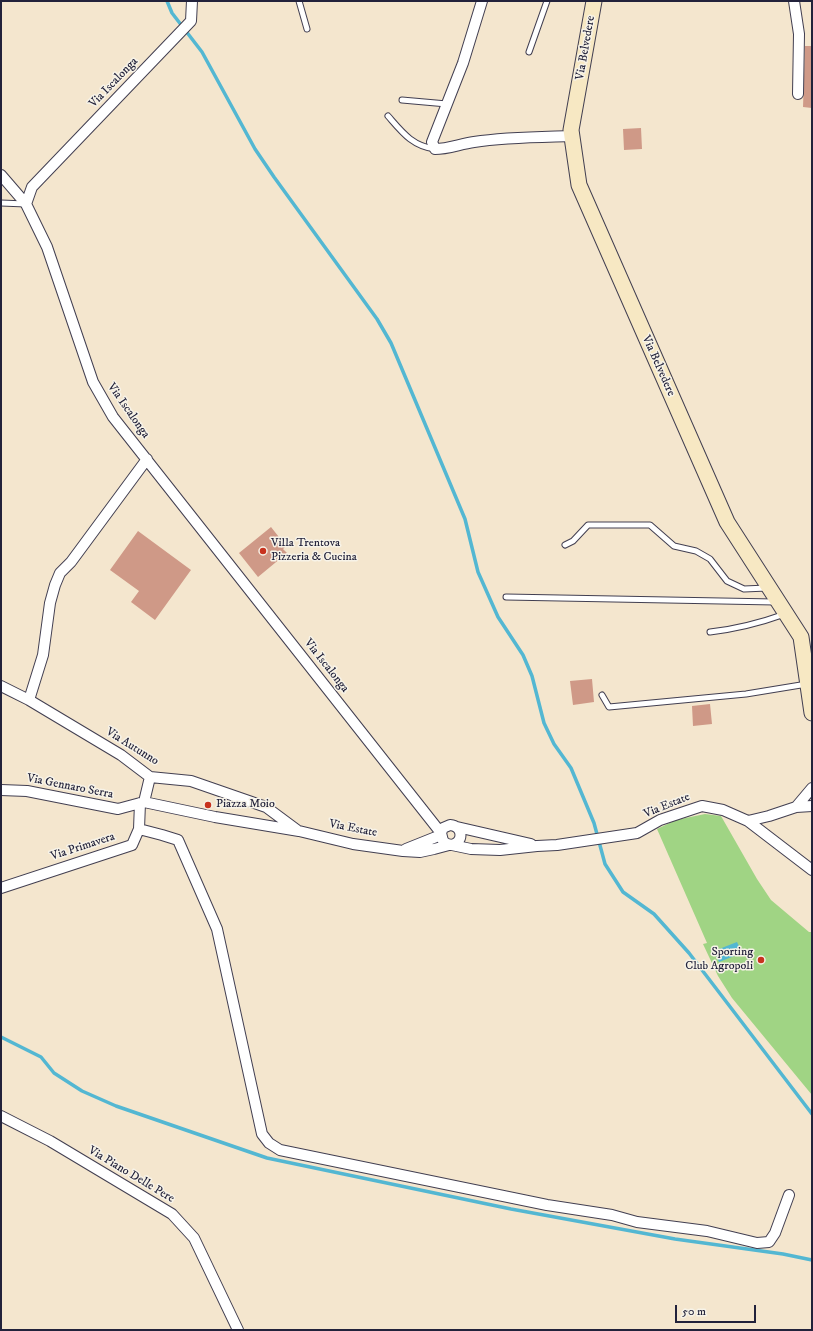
<!DOCTYPE html>
<html>
<head>
<meta charset="utf-8">
<style>
	body { margin:0 }
	#map { position:relative; width:813px; height:1331px; overflow:hidden; background:#f4e6ce; font-family:"IM FELL DW Pica",serif }
	canvas { display:block }
	.frame { position:absolute; inset:0; border:2px solid #22223b; pointer-events:none }
	.scale { position:absolute; left:675px; top:1305px; width:81px; height:18px; box-sizing:border-box; border:2px solid #22223b; border-top:0; padding-left:5px; font-size:12px; line-height:14px; white-space:nowrap; color:#22223b; -webkit-text-stroke:3px #f7f3e8; paint-order:stroke }
</style>
</head>
<body>
<div id="map">
<canvas width="813" height="1331"></canvas>
<div class="frame"></div>
<div class="scale">50 m</div>
</div>
<script>
const c = document.querySelector('canvas').getContext('2d');
c.lineJoin = 'round';
function fill(path, color) {
  c.fillStyle = color;
  c.fill(path, 'evenodd');
}
function trace(path, color, width, dash) {
  c.strokeStyle = color;
  c.lineWidth = width;
  c.lineCap = dash ? 'butt' : 'round';
  c.setLineDash(dash || []);
  c.stroke(path);
}
function label(font, color, halo, rows, align = 'center') {
  c.font = font + ' "IM FELL DW Pica",serif';
  c.lineWidth = 3;
  c.setLineDash([]);
  c.textBaseline = 'middle';
  c.strokeStyle = halo;
  c.fillStyle = color;
  for (const [text, x, y, turn = 0] of rows) {
    c.save();
    c.translate(x, y);
    c.rotate((+turn || 0) * Math.PI / 180);
    c.textAlign = isNaN(turn) ? turn : align;
    if (halo) c.strokeText(text, 0, 0);
    c.fillText(text, 0, 0);
    c.restore();
  }
}
fill(new Path2D(`
	M705 814 721 816 757 879 771 900 809 932H812V1095L732 998 718 976 703 944 707 943 657 829 676 820Z`), '#a0d484');
fill(new Path2D(`
	M737 942 742 953 719 962 714 951Z`), '#53b7d2');
trace(new Path2D(`
	M167 1 172 13 202 52 255 149 274 177 377 319 391 343 465 519 478 572 498 617 523 655 532 676 544 723 554 744 571 768 594 823 605 864 623 892 654 914 689 953 812 1114
	M1 1037 41 1057 54 1073 82 1091 116 1106 267 1158 511 1209 675 1239 783 1254 812 1260`), '#53b7d2', 3.5);
fill(new Path2D(`
	M805 46H812V108L803 107Z
	M641 128 642 149 624 150 623 129Z
	M271 527 286 546 283 549 287 553 258 577 239 553Z
	M138 531 191 570 155 620 131 602 139 591 110 570Z
	M592 679 594 702 573 705 570 681Z
	M710 704 712 724 693 726 692 706Z`), '#cf9987');
const lane = new Path2D(`
	M299 1 307 29
	M529 52 547 1
	M402 100 447 104
	M388 116C402 132 412 146 435 149
	M1 203 26 204
	M565 545 573 541 588 525H650L674 546 696 551 710 559 727 581 744 589 767 588
	M506 597 775 602
	M710 632C736 629 760 623 785 614
	M602 695 609 707 746 694 807 684`);
const street = new Path2D(`
	M192 1 191 21 32 187 26 204 47 247 93 382 113 417 441 833
	M482 1 463 63 432 142 435 149C448 149 460 144 474 142 506 137 540 137 572 136
	M794 1 799 34 798 94
	M1 175 26 204
	M1 686 29 700 121 755 150 777 191 781 266 807 297 830
	M29 700 43 655 50 603 55 585 60 573 71 562 147 459
	M1 790 27 791 118 809 144 802 215 817 299 831 353 844 403 851 420 852 434 849 449 845
	M144 802 150 777
	M796 807 812 788
	M748 821 769 816 796 807 812 806
	M457 827 531 844
	M139 829 162 835 178 840 217 929 262 1134 269 1143 280 1150 547 1205 612 1215 637 1222 707 1231 757 1243 769 1242 775 1233 789 1195
	M450 845C464 844 464 826 450 825L443 828 441 833 443 841 447 844 471 849 500 850 537 846 557 845 637 833 660 820 702 806 723 810 748 821 812 870
	M406 849 441 835
	M1 888 132 845 139 829 140 803
	M1 1116 50 1141 172 1214 194 1238 238 1330`);
const secondary = new Path2D(`
	M594 1 571 130 579 185 727 522 801 637 812 713`);
trace(lane, '#423f51', 7);
trace(street, '#423f51', 12);
trace(secondary, '#423f51', 17);
trace(lane, '#fff', 5);
trace(street, '#fff', 10);
trace(secondary, '#f7e8c3', 15);
for (const [x, y, r, color] of [
	[263,551,4,"#c8321e"],
	[208,805,4,"#c8321e"],
	[761,960,4,"#c8321e"]
]) {
  const dot = new Path2D();
  dot.arc(x, y, r, 0, 2 * Math.PI);
  c.fillStyle = color;
  c.fill(dot);
  trace(dot, '#f7f3e8', 1.5);
}
label('12px', '#22223b', '#f7f3e8', [
	["Via Belvedere",586,48,-80],
	["Via Iscalonga",114,83,-46],
	["Via Belvedere",658,366,66],
	["Via Iscalonga",128,411,55],
	["Via Iscalonga",326,666,52],
	["Via Autunno",132,747,32],
	["Via Gennaro Serra",70,787,11],
	["Via Estate",667,806,-22],
	["Via Estate",353,829,11],
	["Via Primavera",83,847,-18],
	["Via Piano Delle Pere",131,1175,31]
]);
label('12px', '#22223b', '#f7f3e8', [
	["Villa Trentova",271,544],
	["Pizzeria & Cucina",271,558],
	["Piazza Moio",216,805],
	["Sporting",753,953,"right"],
	["Club Agropoli",753,967,"right"]
], 'left');
</script>
</body>
</html>
